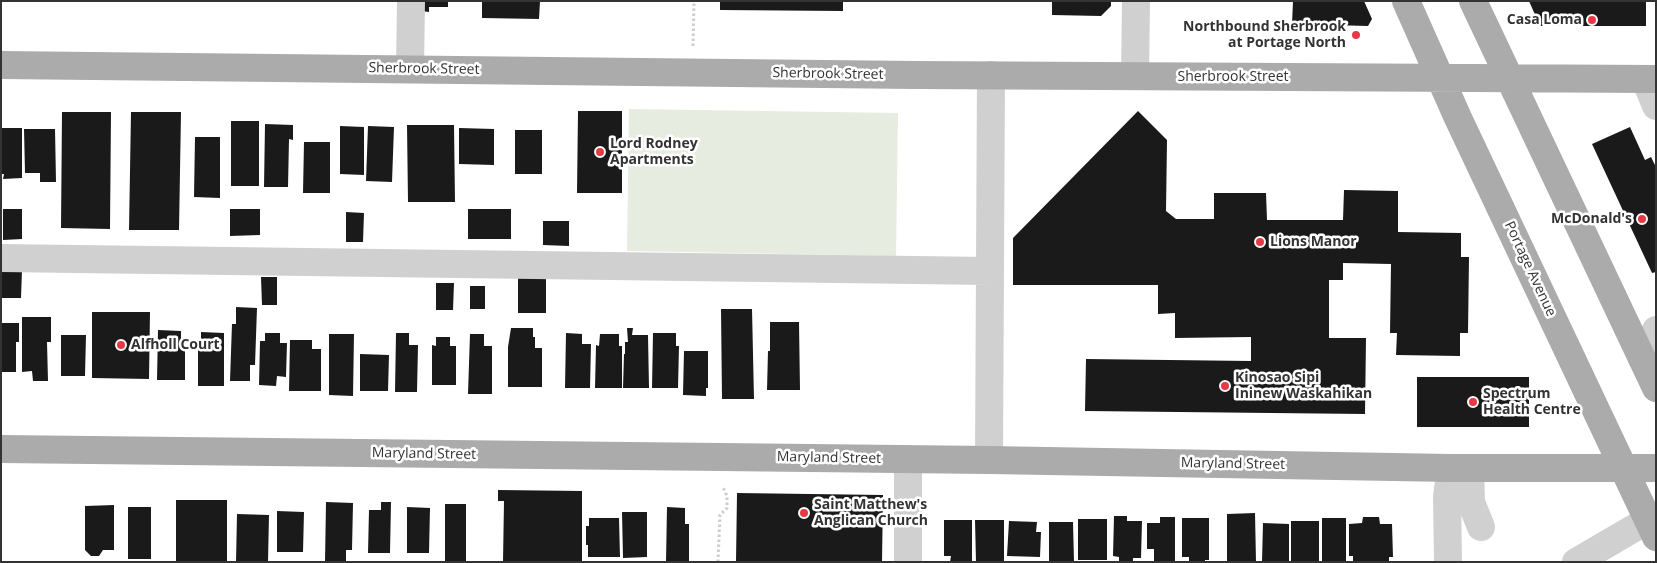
<!DOCTYPE html>
<html>
<head>
<meta charset="utf-8">
<style>
	body { margin:0 }
	#map { position:relative; width:1657px; height:563px; overflow:hidden; background:#fff; font-family:"Open Sans",sans-serif }
	canvas { display:block }
	.frame { position:absolute; inset:0; border:2px solid #333; pointer-events:none }
</style>
</head>
<body>
<div id="map">
<canvas width="1657" height="563"></canvas>
<div class="frame"></div>
</div>
<script>
const c = document.querySelector('canvas').getContext('2d');
c.lineJoin = 'round';
function fill(path, color) {
  c.fillStyle = color;
  c.fill(path, 'evenodd');
}
function trace(path, color, width, dash) {
  c.strokeStyle = color;
  c.lineWidth = width;
  c.lineCap = dash ? 'butt' : 'round';
  c.setLineDash(dash || []);
  c.stroke(path);
}
function label(font, color, halo, rows, align = 'center') {
  c.font = font + ' "Open Sans",sans-serif';
  c.lineWidth = 5;
  c.setLineDash([]);
  c.textBaseline = 'middle';
  c.strokeStyle = halo;
  c.fillStyle = color;
  for (const [text, x, y, turn = 0] of rows) {
    c.save();
    c.translate(x, y);
    c.rotate((+turn || 0) * Math.PI / 180);
    c.textAlign = isNaN(turn) ? turn : align;
    if (halo) c.strokeText(text, 0, 0);
    c.fillText(text, 0, 0);
    c.restore();
  }
}
fill(new Path2D(`
	M629 109 898 113 896 256 627 251Z`), '#e6ecdf');
fill(new Path2D(`
	M421 1H448V7H429V12L421 11Z
	M482 1H540L539 19 482 18Z
	M720 1H843V11L720 10Z
	M1052 1H1111V6L1101 16 1052 15Z
	M1293 1H1364L1372 19 1368 26 1292 24Z
	M1529 1H1646V26H1540Z
	M578 111H622V193H577Z
	M1138 111 1167 140 1166 211 1176 219H1214V193H1266L1267 220H1343L1344 190 1398 191V232L1461 233V257H1469L1468 333H1460V356L1396 355 1397 333H1390L1391 264 1343 263V280H1329V338H1366L1365 414 1085 411 1086 359 1251 361V337L1175 338V313L1158 314V285H1013V238Z
	M62 112H111L110 229 61 228Z
	M131 112H181L179 230H129Z
	M231 121H259V186H231Z
	M265 124 293 125V140L289 139 288 187H264Z
	M407 125H454L455 202H408Z
	M340 126 364 127V175L340 174Z
	M368 126 394 127 392 182 366 181Z
	M1630 127 1645 160 1651 157 1656 167V272L1652 273 1592 144Z
	M1 128H22V178L3 179 4 174H1Z
	M459 128 494 129V165L459 164Z
	M24 129H55L56 182H40V173H25Z
	M515 130H542V174H515Z
	M195 137H220V198L194 197Z
	M304 142H330V193H303Z
	M3 209H22V239L3 240Z
	M230 209H260V235L230 236Z
	M468 209H511V239H468Z
	M346 212 364 213 363 242H346Z
	M543 221H569V246L543 245Z
	M1 270H22L21 298H1Z
	M261 277H277V305H262Z
	M518 278H546V313H518Z
	M436 283H454L453 310H436Z
	M470 286H485V309H470Z
	M236 307 257 308 255 365H250V381H230L232 324H236Z
	M721 309H752L754 399H722Z
	M92 312H150L149 379 92 378Z
	M22 317H51V342H47L48 381H33L32 371 22 372Z
	M770 322H799L800 390H767L768 351H770Z
	M1 323H19V342H16V372H1Z
	M511 328H533V337H535V348H542V387H508V347Z
	M627 328H633L632 335H648L649 388H623L624 354H625V342H628Z
	M158 330 181 331V347H185V380H157Z
	M201 332 224 333V386H198V348H201Z
	M265 333H280V343H287L286 377 277 376 276 386 259 385 260 341H265Z
	M396 333H409V345H418L417 392H395Z
	M566 333 582 334V344H591L590 388H565Z
	M653 333H676V346H679L678 388H652Z
	M329 334H354L353 396 329 395Z
	M470 334H484V346H492V394H468Z
	M600 334H619V346H622V388H595L596 345 599 346Z
	M61 335H86L85 376H61Z
	M436 337H450V346H456V385H432V345L436 346Z
	M290 340H312V349H321V391H289Z
	M684 351H708V388H706V396L683 395Z
	M360 354 389 355 388 391H360Z
	M1417 377H1529V427H1417Z
	M498 490 582 491V562H503L504 501H498Z
	M737 493 883 495 882 562H736Z
	M176 500H227V562H176Z
	M326 502 353 503 352 550H346V562H325Z
	M381 502H391L390 553H368L369 510H381Z
	M445 504H466V562H445Z
	M114 505V550H103L99 556H91L85 550V506Z
	M128 507H151V559H128Z
	M407 507 430 508 429 553H407Z
	M667 507 685 508V524H689V562H666Z
	M277 511 304 512 303 552H277Z
	M622 512H647V557L623 558Z
	M1255 513 1256 562H1227V514Z
	M237 514 269 515 268 562H236Z
	M1114 516H1127V521H1142L1141 558H1133V562H1119V557L1113 556Z
	M1160 517H1175V561H1154V549H1147V523H1160Z
	M1363 517H1379L1380 524H1392L1393 557H1389V562H1353V556H1349V524L1362 523Z
	M589 518H619L620 557H588V545H586V526H589Z
	M1182 518H1209V560H1205V562H1189V557H1182Z
	M1322 518H1346V562H1322Z
	M1078 519H1107V560H1078Z
	M944 520H972V561L950 562 951 556H944Z
	M975 520H1004V562H976Z
	M1009 521 1037 522 1036 532H1041L1040 557 1007 556Z
	M1291 521H1319V562H1291Z
	M1049 522H1073L1074 562H1049Z
	M1263 523 1289 524V562H1262Z`), '#1a1a1a');
trace(new Path2D(`
	M693 46 694 1
	M718 562 720 515 727 508V496L723 487`), '#cdcdcd', 3, [2.5, 2.5]);
trace(new Path2D(`
	M410 69 411 1
	M1135 76 1136 1
	M1645 79 1656 106
	M1 258 990 271
	M1642 359 1656 330
	M989 460 991 75
	M1470 468 1471 502 1481 527
	M908 562V459
	M1448 562 1447 496 1451 468
	M1576 562 1648 520`), '#d0d0d0', 28);
trace(new Path2D(`
	M1406 1 1458 118 1656 537
	M1473 1 1656 388
	M1 65 915 75 1656 79
	M1 449 989 460 1451 468H1656`), '#ababab', 28);
for (const [x, y, r, color] of [
	[1592,20,5,"#e63946"],
	[1356,35,5,"#e63946"],
	[600,152,5,"#e63946"],
	[1642,219,5,"#e63946"],
	[1260,242,5,"#e63946"],
	[121,345,5,"#e63946"],
	[1225,386,5,"#e63946"],
	[1473,402,5,"#e63946"],
	[804,513,5,"#e63946"]
]) {
  const dot = new Path2D();
  dot.arc(x, y, r, 0, 2 * Math.PI);
  c.fillStyle = color;
  c.fill(dot);
  trace(dot, '#fff', 2);
}
label('bold 14px', '#333', '#fff', [
	["Casa Loma",1582,20,"right"],
	["Northbound Sherbrook",1346,27,"right"],
	["at Portage North",1346,43,"right"],
	["Lord Rodney",610,144],
	["Apartments",610,160],
	["McDonald's",1632,219,"right"],
	["Lions Manor",1270,242],
	["Alfholl Court",131,345],
	["Kinosao Sipi",1235,378],
	["Ininew Waskahikan",1235,394],
	["Spectrum",1483,394],
	["Health Centre",1483,410],
	["Saint Matthew's",814,505],
	["Anglican Church",814,521]
], 'left');
label('14px', '#333', '#fff', [
	["Sherbrook Street",424,69,1],
	["Sherbrook Street",828,74,1],
	["Sherbrook Street",1233,77],
	["Portage Avenue",1530,269,65],
	["Maryland Street",424,454,1],
	["Maryland Street",829,458,1],
	["Maryland Street",1233,464,1]
]);
</script>
</body>
</html>
